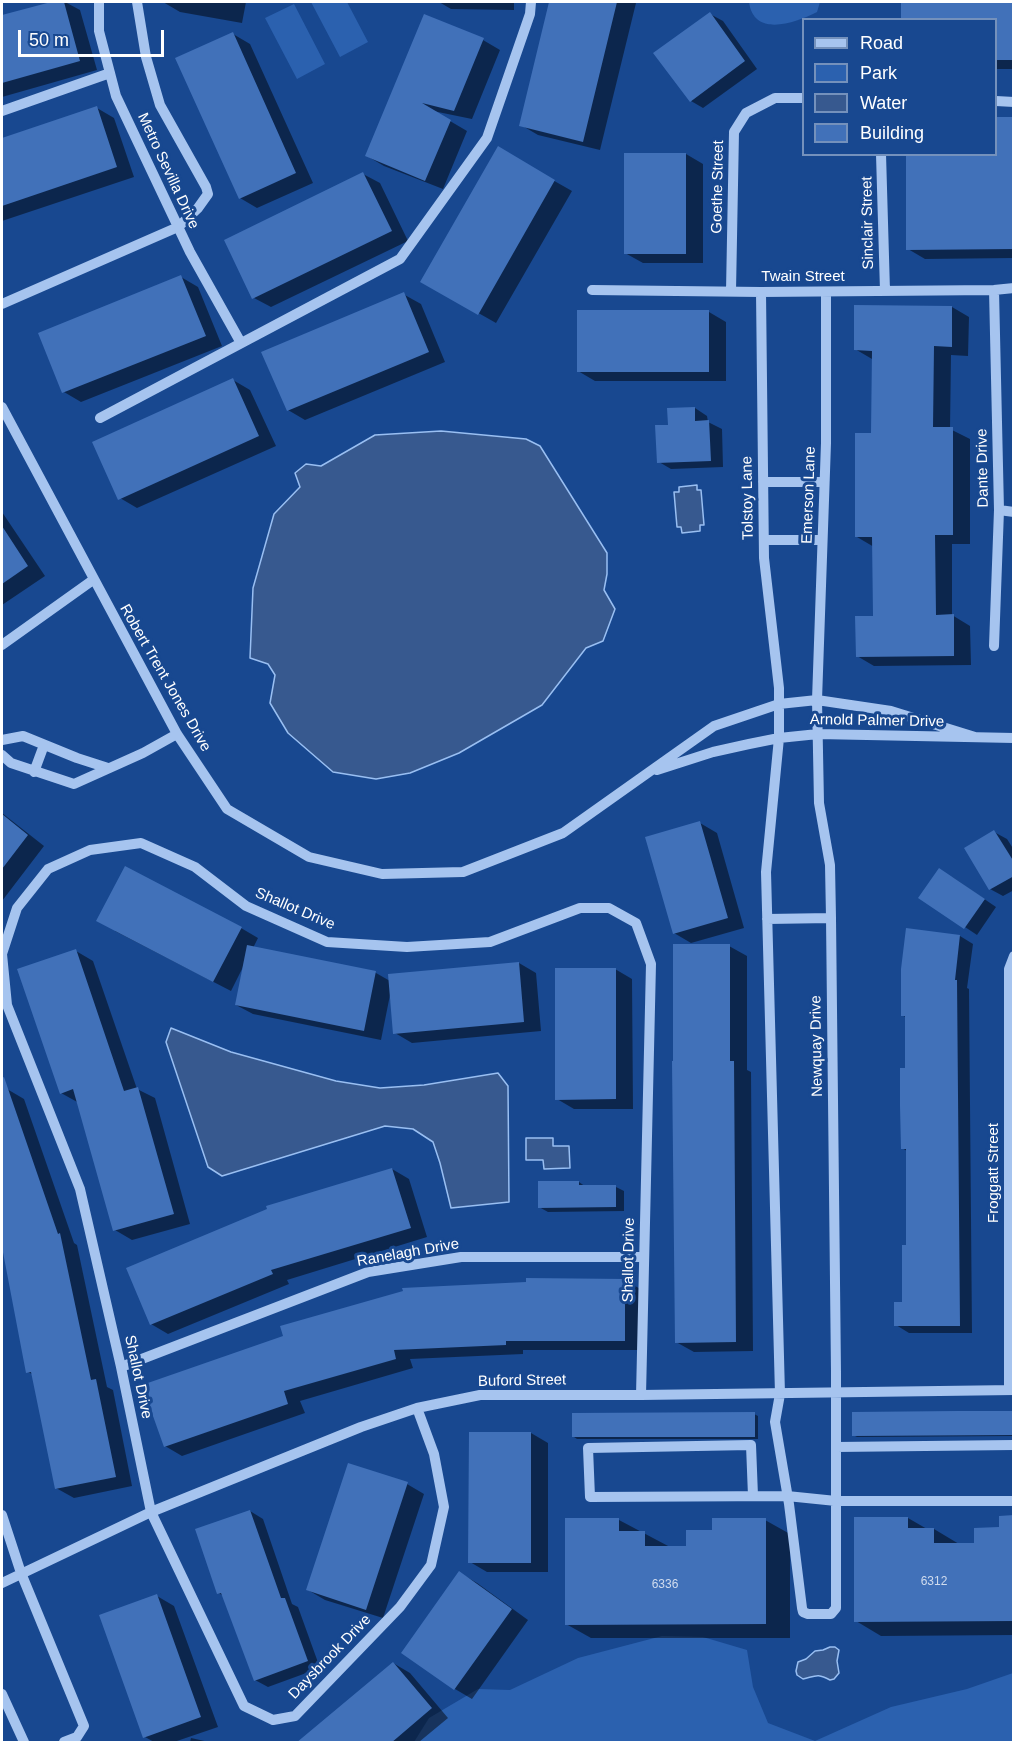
<!DOCTYPE html>
<html>
<head>
<meta charset="utf-8">
<style>
	body { margin:0 }
	#map { position:relative; width:1015px; height:1744px; overflow:hidden; background:#184890; font-family:Helvetica,sans-serif }
	canvas { display:block }
	.frame { position:absolute; inset:0; border:3px solid #fff; pointer-events:none }
	.legend { position:absolute; left:802px; top:18px; width:195px; height:138px; box-sizing:border-box; background:#184890; border:2px solid #7491bc; margin:0; padding:8px 10px; list-style:none; font-size:18px; color:#fff }
	.legend li { display:flex; align-items:center; gap:12px; height:30px }
	.legend b { width:30px; border:2px solid #7491bc }
	.scale { position:absolute; left:18px; top:30px; width:146px; height:27px; box-sizing:border-box; border:3px solid #fff; border-top:0; padding-left:8px; font-size:18px; line-height:21px; white-space:nowrap; color:#fff; -webkit-text-stroke:4px #184890; paint-order:stroke }
</style>
</head>
<body>
<div id="map">
<canvas width="1015" height="1744"></canvas>
<div class="frame"></div>
<ul class="legend">
<li><b style="height:8px;background:#a6c4ef"></b>Road</li>
<li><b style="height:16px;background:#2b61af"></b>Park</li>
<li><b style="height:16px;background:#37598f"></b>Water</li>
<li><b style="height:16px;background:#4171b9"></b>Building</li>
</ul>
<div class="scale">50 m</div>
</div>
<script>
const c = document.querySelector('canvas').getContext('2d');
c.lineJoin = 'round';
function fill(path, color) {
  c.fillStyle = color;
  c.fill(path, 'evenodd');
}
function trace(path, color, width, dash) {
  c.strokeStyle = color;
  c.lineWidth = width;
  c.lineCap = dash ? 'butt' : 'round';
  c.setLineDash(dash || []);
  c.stroke(path);
}
function label(font, color, halo, rows, align = 'center') {
  c.font = font + ' Helvetica,sans-serif';
  c.lineWidth = 6;
  c.setLineDash([]);
  c.textBaseline = 'middle';
  c.strokeStyle = halo;
  c.fillStyle = color;
  for (const [text, x, y, turn = 0] of rows) {
    c.save();
    c.translate(x, y);
    c.rotate((+turn || 0) * Math.PI / 180);
    c.textAlign = isNaN(turn) ? turn : align;
    if (halo) c.strokeText(text, 0, 0);
    c.fillText(text, 0, 0);
    c.restore();
  }
}
fill(new Path2D(`
	M311 2H347L368 42 340 57Z
	M749 2H820L817 12C795 23 754 38 749 2Z
	M294 4 325 64 297 79 265 18Z
	M662 1636 703 1637 747 1650 753 1687 768 1723 815 1741 891 1707 967 1689 1013 1673V1742H414L429 1718 478 1689 510 1690 578 1658Z`), '#2b61af');
const water = new Path2D(`
	M441 431 526 439 540 446 607 553V574L604 590 615 609 603 641 586 648 542 705 459 753 410 773 376 779 333 772 288 733 270 703 275 675 268 664 250 658 253 588 274 514 300 487 295 473 306 464 321 466 375 435Z
	M697 485V490H701L704 525H700V531L682 533 681 527H677L674 492H679V487Z
	M171 1028 231 1052 336 1081 380 1088 424 1085 498 1073 508 1086 509 1202 451 1208 440 1163 433 1142 413 1129 385 1126 222 1176 208 1167 166 1042Z
	M526 1138H553V1146H569L570 1168 544 1169 543 1160H526Z
	M830 1647H835L839 1650 837 1661 839 1673 834 1679 830 1680C817 1673 816 1676 803 1679L797 1675 796 1671 798 1662 806 1659 815 1651 823 1650Z`);
fill(water, '#37598f');
trace(water, '#99bff2', 1.5);
fill(new Path2D(`
	M57 2H65L80 10 97 70 2 97V17Z
	M163 2H246L242 23 180 12Z
	M439 2H514V10L451 9Z
	M551 2H633L636 3 600 150 538 135 521 125Z
	M902 2H1014V69H996V20H902Z
	M710 14 723 21 757 69 703 108 691 101Z
	M233 34 250 44 313 183 257 208 240 198Z
	M483 40 500 50 472 119 433 111 467 131 443 189 384 166 367 156Z
	M97 108 114 118 134 177 2 221V140Z
	M996 118H1014V258L925 259 908 249 996 154Z
	M498 149 572 191 496 323 422 281Z
	M686 154 703 164V263H643L625 253Z
	M363 174 380 183 408 241 271 307 254 298Z
	M181 277 198 287 222 346 81 402 64 392Z
	M403 294 421 304 445 362 305 420 288 410Z
	M952 307 969 317 968 356 951 355 950 429 970 439V544H952V615L970 626 971 665 874 666 857 656 874 618V547L857 537 873 434 872 359 855 349Z
	M709 312 726 322V381H595L578 371Z
	M233 380 250 390 276 446 137 508 120 498Z
	M695 408 707 416 708 422 722 429 723 467 671 469 659 462 669 426Z
	M2 512 45 576 2 605Z
	M2 813 44 846 2 901Z
	M700 823 717 833 744 928 691 943 674 933Z
	M994 832 1007 839 1014 850V890L1003 896 990 889Z
	M952 877 996 907 977 935 965 927Z
	M241 928 258 938 253 948 376 973 390 981 519 963 536 973 541 1031 412 1043 395 1033 390 995 381 1040 253 1014 236 1005 243 967 231 991 115 931Z
	M907 929 960 936 973 944 967 988 969 989 972 1333H909L896 1325 903 1303 908 1246 907 1151 902 1148 907 1070V1018L902 1015Z
	M729 946 747 956V1070L751 1072 753 1351 694 1352 676 1342Z
	M76 951 93 961 137 1089 155 1098 190 1224 132 1240 115 1230 79 1103 61 1093Z
	M615 969 632 979 633 1109H574L557 1099Z
	M2 1089V1090L7 1089 24 1099 74 1243 77 1245 107 1387 113 1390 132 1486 74 1498 56 1488 34 1375 28 1372 2 1239Z
	M392 1169 409 1179 427 1237 287 1280 289 1284 168 1334 151 1324Z
	M579 1182 586 1187H616L624 1191V1211L548 1212 539 1207Z
	M625 1280 642 1290V1350H523V1354L410 1359 413 1368 300 1401 305 1413 182 1456 165 1446 285 1337Z
	M1014 1413V1436L857 1437 853 1435Z
	M754 1414 758 1416V1439H577L574 1437Z
	M531 1433 548 1443V1572H487L470 1562Z
	M407 1484 424 1494 383 1618 325 1600 308 1590Z
	M250 1511 263 1519 292 1604 298 1607 320 1668 268 1687 255 1680 223 1596 219 1593Z
	M1014 1517V1635L881 1636 856 1621 908 1518 927 1529H934L959 1544H975L1000 1529Z
	M619 1520 670 1547H688L714 1532 765 1520 790 1534V1638H591L566 1624Z
	M460 1573 477 1583 528 1620 472 1699 455 1689Z
	M157 1596 174 1606 218 1727 174 1742H154L145 1737Z
	M393 1663 410 1673 448 1718 419 1742H299Z
	M191 1738 209 1742H190Z`), '#0007');
fill(new Path2D(`
	M51 2H64L80 61 2 83V15Z
	M549 2H617L583 142 519 126Z
	M901 2H1014V60H996V20H901Z
	M710 12 745 61 690 102 653 53Z
	M424 14 484 38 454 111 422 103 451 120 425 181 365 156Z
	M233 32 296 173 239 199 175 58Z
	M97 106 117 167 2 206V138Z
	M996 117H1014V249L906 250V154H996Z
	M498 146 555 180 478 315 420 282Z
	M624 153H686V254H624Z
	M363 172 392 231 252 299 224 240Z
	M181 275 206 336 62 393 38 333Z
	M404 292 429 352 287 411 261 352Z
	M854 305 952 306V347L934 346 933 427H953V535H935L936 615 954 614V656L856 657 855 616H873L872 537H855V433H871L872 351 854 350Z
	M577 310H709V372H577Z
	M233 378 259 436 118 500 92 442Z
	M695 407V421L709 420 711 461 657 463 655 425H668L667 408Z
	M2 526 28 566 2 584Z
	M2 814 28 835 2 869Z
	M700 821 728 918 673 934 645 837Z
	M994 830 1014 862V876L989 890 964 848Z
	M125 866 242 927 213 982 96 921Z
	M939 868 985 899 964 929 918 898Z
	M906 928 960 935 955 980H957L960 1326H894V1302H902V1245H906V1149H901L900 1106V1068H905V1016H901V969Z
	M673 944H730V1061H734L736 1342 675 1343 672 1061H673Z
	M247 945 376 971 364 1031 235 1005Z
	M76 949 124 1091 138 1087 174 1214 113 1231 73 1089 60 1094 17 969Z
	M519 962 524 1022 393 1034 388 974Z
	M555 968H616V1099L555 1100Z
	M4 1077 58 1234 60 1233 91 1380 96 1379 116 1477 55 1489 31 1372 26 1373 2 1247V1078Z
	M392 1168 411 1228 271 1270 273 1274 150 1325 126 1268 267 1209 266 1206Z
	M538 1181H579V1185H616V1207L538 1208Z
	M526 1278 625 1279V1341H506V1345L394 1350 396 1359 284 1391 288 1404 164 1447 142 1385 283 1336 280 1326 403 1291 402 1288 526 1282Z
	M957 1411H1014V1435L852 1436V1412Z
	M755 1412V1437H572V1413Z
	M469 1432H531V1563H468Z
	M348 1463 408 1482 366 1610 306 1590Z
	M250 1510 281 1598H285L308 1661 254 1681 221 1593 217 1594 195 1529Z
	M1014 1515V1621L854 1622V1517H908V1528H934V1543H974V1528L999 1527V1516Z
	M565 1518H619V1531H645V1546H686V1530H712V1518H766V1624L565 1625Z
	M459 1571 512 1609 454 1690 401 1653Z
	M157 1594 201 1717 143 1738 99 1615Z
	M393 1662 432 1708 391 1743H296Z`), '#4171b9');
trace(new Path2D(`
	M99 2V31L116 96 190 252 241 343
	M996 101 1014 102
	M2 111 110 73
	M881 154 885 291
	M592 290 761 292 994 290 1014 288
	M994 290 999 510 994 646
	M731 291 734 132 746 113 775 98H804
	M761 292 764 558 779 688V738L766 872 780 1394 775 1422 789 1504 802 1608 803 1612 808 1614H831L836 1608V1373L831 918 830 865 819 803 817 700 826 443V292
	M2 304 178 227 198 208 208 194 206 187 160 105 146 57 137 2
	M2 407 177 734 227 809 309 857 382 874 463 872 563 833 714 726 779 704 817 700 891 711 975 737
	M100 418 400 259 487 138 530 14 531 2
	M763 482H824
	M999 510 1014 512
	M764 540H822
	M2 645 93 580
	M2 740 23 736 77 758 108 768
	M2 755 11 763 74 784 143 753 177 734
	M657 770 713 752 749 744 779 738 818 734 1014 738
	M34 772 44 745
	M767 919 831 918
	M121 1367 368 1272 461 1257H644
	M1009 1390V969L1014 956
	M417 1408 434 1454 444 1507 431 1565 400 1607 295 1716 273 1720 244 1706 151 1512 121 1367 80 1189 7 1005 2 954 17 908 48 869 90 850 141 843 195 867 246 906 327 942 407 947 490 942 580 908H609L636 923 651 964 641 1395
	M836 1447 1014 1445
	M753 1496 751 1445 588 1448 590 1497 787 1496 836 1501H1014
	M2 1515 21 1573 84 1726 77 1737 64 1742
	M2 1583 151 1512 361 1427 417 1408 480 1395H641L1014 1390
	M2 1694 24 1742`), '#a6c4ef', 10);
label('12px', '#d0dcee', null, [
	["6312",934,1582],
	["6336",665,1585]
]);
label('15px', '#fff', '#184890', [
	["Metro Sevilla Drive",168,171,65],
	["Goethe Street",718,187,-89],
	["Sinclair Street",868,223,-91],
	["Twain Street",803,277],
	["Dante Drive",983,468,-91],
	["Emerson Lane",809,495,-88],
	["Tolstoy Lane",748,498,-91],
	["Robert Trent Jones Drive",165,678,60],
	["Arnold Palmer Drive",877,721,1],
	["Shallot Drive",295,909,23],
	["Newquay Drive",817,1046,-91],
	["Froggatt Street",994,1173,-90],
	["Ranelagh Drive",408,1253,-10],
	["Shallot Drive",629,1260,-89],
	["Shallot Drive",138,1377,78],
	["Buford Street",522,1381,-1],
	["Daysbrook Drive",330,1657,-46]
]);
</script>
</body>
</html>
